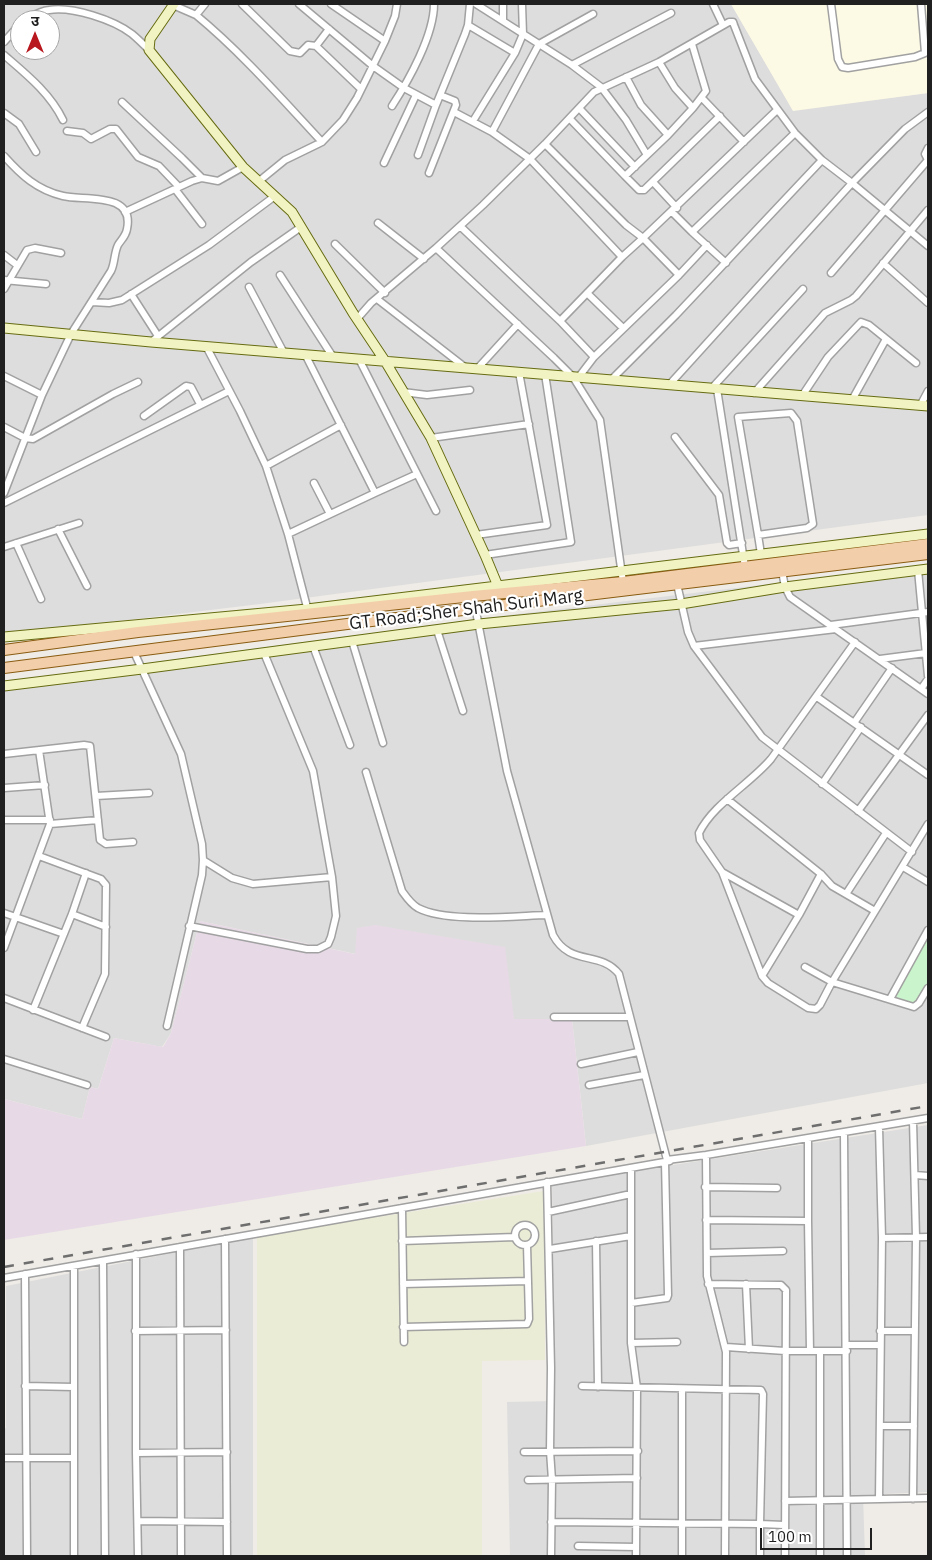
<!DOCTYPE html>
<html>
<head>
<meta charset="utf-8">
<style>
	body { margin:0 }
	#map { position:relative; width:932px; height:1560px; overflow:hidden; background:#efece7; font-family:"IBM Plex Sans","Noto Sans Devanagari",sans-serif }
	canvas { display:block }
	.frame { position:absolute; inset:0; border:5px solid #202020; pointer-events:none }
	.north { position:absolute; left:10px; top:10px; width:50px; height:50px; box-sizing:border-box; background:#fff; border:1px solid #a6a6a6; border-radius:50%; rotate:0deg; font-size:14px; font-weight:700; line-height:20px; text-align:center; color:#202020 }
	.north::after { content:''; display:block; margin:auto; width:18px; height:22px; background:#b8171e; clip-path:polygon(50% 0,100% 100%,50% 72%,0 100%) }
	.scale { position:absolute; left:760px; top:1528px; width:112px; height:22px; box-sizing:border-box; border:2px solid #202020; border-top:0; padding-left:6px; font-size:15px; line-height:18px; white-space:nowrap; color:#202020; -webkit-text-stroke:4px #fff; paint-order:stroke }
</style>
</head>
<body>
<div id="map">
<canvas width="932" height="1560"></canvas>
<div class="frame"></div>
<div class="north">उ</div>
<div class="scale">100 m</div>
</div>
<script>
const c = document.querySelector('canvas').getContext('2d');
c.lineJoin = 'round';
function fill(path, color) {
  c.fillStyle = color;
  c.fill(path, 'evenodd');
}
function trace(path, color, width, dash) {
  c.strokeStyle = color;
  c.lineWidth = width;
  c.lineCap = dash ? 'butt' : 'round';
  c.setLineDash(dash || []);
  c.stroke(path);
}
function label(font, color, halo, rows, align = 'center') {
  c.font = font + ' "IBM Plex Sans",sans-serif';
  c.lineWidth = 4.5;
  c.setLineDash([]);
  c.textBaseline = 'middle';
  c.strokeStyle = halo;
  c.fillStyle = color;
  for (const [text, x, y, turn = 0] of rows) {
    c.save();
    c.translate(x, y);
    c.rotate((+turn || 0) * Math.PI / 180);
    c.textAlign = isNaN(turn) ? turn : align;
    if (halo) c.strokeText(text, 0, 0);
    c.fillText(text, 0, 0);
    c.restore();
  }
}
fill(new Path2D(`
	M4 4H731L793 110 928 93V515L260 604 4 635ZM20 20H50V50H20Z
	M928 565V1083L586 1146 572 1019H514L356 954 200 921 171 1033 162 1047 114 1038 98 1089 90 1087 82 1119 4 1099V682L468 620Z
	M928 1125V1492L863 1495 865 1556H510L507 1402 554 1401 552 1184Z
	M253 1237V1556H4V1429L6 1428V1286Z`), '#dedddd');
fill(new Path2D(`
	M200 921 355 954 357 928 375 925 505 947 514 1019H572L586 1146 4 1240V1099L82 1119 90 1087 98 1089 114 1038 163 1047 171 1033Z`), '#e7dae6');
fill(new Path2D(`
	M731 4H928V93L793 111Z`), '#fcfae4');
fill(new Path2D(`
	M544 1191 545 1360 482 1361V1556H257V1236Z`), '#ebecd5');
fill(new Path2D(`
	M928 937V981L915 1005 895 996Z`), '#caf4cb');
const street = new Path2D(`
	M242 4 290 51 300 53 308 45 316 46 361 89
	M299 4 373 66 404 88 436 105 465 34 468 25 470 4
	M331 4 385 41
	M476 4 572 65 601 87 626 120 647 155
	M713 4 723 25
	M831 4 838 59 842 67 848 68 915 57 925 53 921 4
	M173 5 196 15 205 4
	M196 15C241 52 282 99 322 142
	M24 20C32 16 40 11 49 10 72 6 114 20 132 34 138 39 144 45 149 50
	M503 21V4
	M468 25 515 53
	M4 42 20 24
	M316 46 329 29
	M4 55C26 74 50 93 63 120
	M659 62 675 88 693 108 706 91 692 44
	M572 65 671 13
	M626 77 641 105 668 135 693 108
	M702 98 744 142
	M122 102 182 158 202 178
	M392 106C409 80 434 35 434 4
	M579 108 635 167
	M454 112 492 132 530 159 622 257 643 238 626 225 545 144
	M4 113 19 124 36 152
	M570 119 625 176 668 135
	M473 121 515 53 523 34 522 4
	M67 131 83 133 91 139 110 129H116L138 157 159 166 179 187
	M492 132 539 44 593 14
	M418 155 436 105
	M4 156C21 175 37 190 63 196 83 201 135 191 127 229 126 236 121 240 118 245 114 253 115 263 111 271L71 334 42 395 4 493
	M928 160 925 154 928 148
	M384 163 416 95
	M429 173 456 105 455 101 440 95
	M625 176 639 190H644L720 116
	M258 182 285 160 322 142 343 120 357 98 385 41 395 16 397 4
	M653 182 677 208
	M175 189 202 224
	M125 212 192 181 202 178 218 181 243 167
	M672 212 692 232 795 133
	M378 223 424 259
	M460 226 560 321 594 357
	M692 232 726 263
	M335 244 385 293
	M436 248 554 358 573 377 600 420 623 582
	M4 255 17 265
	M883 263 928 303
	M831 273 928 160
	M280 275 333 357
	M679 275 707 245
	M4 280 46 284
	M249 287 284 353
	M4 289 27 250 35 248 61 253
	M587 293 623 328
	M131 294 158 336
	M377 299 466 368
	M92 302 109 303 122 300 209 245 275 196
	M357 319 371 303 436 248 483 205 545 144 594 92 659 62 729 22H733L734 25 755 79 795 133 822 160 852 183 928 246
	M560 321 622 257
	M151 342 251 262 301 227
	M206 346 240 411 266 466 288 534 308 611
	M359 359 436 511
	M477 369 518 324
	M4 376 42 395
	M578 378 594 357 679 275 643 238 777 110
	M611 380 676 315 822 160
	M669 385 852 183 905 129 928 112
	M712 388 803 289
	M717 389 745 567
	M403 392 427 395 470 390
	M754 393 825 313 851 300 856 296 928 210
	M802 396 828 357 861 322 869 325 916 363
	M852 400 886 339
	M920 406 928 391
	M144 416 186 386 191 387 200 404
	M4 427 25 438 33 439 113 394 138 382
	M675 437 719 495 727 543 729 545 742 543
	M431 438 529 424
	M266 466 341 425
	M314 483 330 514
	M375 493 417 474
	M4 503 229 391
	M58 529 87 586
	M288 534 375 493 305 354
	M476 535 547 525 519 372
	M758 535 807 528 813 524 797 421 791 413 738 417 758 535 761 554
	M16 543 41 599
	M4 547 79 523
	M485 555 571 542 545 374
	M918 570 928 676
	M782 571 785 587 790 597 928 694
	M677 584 688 632 694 646 762 737 912 852
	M473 596 507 771 553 935C570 967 600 950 619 974L667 1160 706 1155 928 1118
	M831 625 928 612
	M437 630 463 711
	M352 641 383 743
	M855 642 771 759C750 784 713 804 699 833L700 840 722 872 762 976 768 983 808 1008 816 1009 820 1005 832 982 928 824
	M313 646 350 745
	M694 646 836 629
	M134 652 181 754 202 844 203 860 202 875 167 1026
	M880 659 926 653
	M921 689 928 679
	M817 697 928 775
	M854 723 892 668
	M39 750 50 824 98 820
	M4 754 84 745 90 746 100 840 106 844 133 842
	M366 772 402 891C407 898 411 904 418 908 447 923 513 916 547 915
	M822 784 861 727
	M4 788 45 785
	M96 796 149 793
	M727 799 821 874 832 886 875 911
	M858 811 928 715
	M4 820H50
	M39 856 101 879 106 885 105 974 82 1028
	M203 860 232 878 253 884 332 877
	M903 867 928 882
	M722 872 799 915 821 874
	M846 894 886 833
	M4 913 64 934
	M72 914 106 927
	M189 926 307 949H318L328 944 331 937 336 916 332 877 313 771 264 653
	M4 948 50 824
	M805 967 832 982 914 1007 919 1003 928 988
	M762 976 799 915
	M4 998 106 1037
	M890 999 928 930
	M33 1010 72 914 86 873
	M554 1017H630
	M4 1059 87 1085
	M581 1064 638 1052
	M589 1085 644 1075
	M879 1127 882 1238 879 1499
	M844 1133 847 1556
	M808 1139V1221L810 1351
	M706 1155 707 1276 726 1352 725 1556
	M915 1175 928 1176
	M547 1182 551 1368 550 1451 552 1480 551 1556
	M705 1187 777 1188
	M402 1208 404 1342
	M548 1212 631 1194
	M706 1220 808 1221
	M515 1235a10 10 0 1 1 20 0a10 10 0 1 1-20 0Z
	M882 1238 928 1237
	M225 1239 227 1556
	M402 1241 515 1237
	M596 1241 598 1387
	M180 1247 181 1556
	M550 1249 631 1236
	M707 1253 783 1251
	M136 1254V1453L138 1556
	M103 1261 105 1556
	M25 1274 27 1556
	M4 1278 670 1161
	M403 1284 528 1281
	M708 1284 781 1285 786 1290 785 1556
	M746 1284 749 1349
	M631 1303 667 1298 668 1295 665 1162
	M403 1327 527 1324 529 1319 527 1245
	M135 1331 226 1330
	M880 1331H915
	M631 1343V1168
	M847 1345H880
	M726 1347 785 1351H847
	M820 1351V1556
	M25 1386 74 1387
	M582 1386 761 1390 763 1394 760 1524 784 1525
	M880 1426H914
	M524 1452 638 1451
	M136 1453 227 1452
	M4 1458H73
	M528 1480 637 1478
	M913 1499 916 1237 913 1121
	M785 1501 928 1498
	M138 1521 227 1522
	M551 1522 760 1524V1556
	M578 1546 636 1547
	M74 1556V1266
	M636 1556 637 1388 631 1343 677 1342
	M682 1556V1389`);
const secondary = new Path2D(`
	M174 4 150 39 149 50 243 167 292 212 353 313 385 361 431 438 485 555 500 591
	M4 328 151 342 928 406
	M4 637 307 609 928 534
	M4 686 142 669 479 624 681 604 785 587 928 569`);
const primary = new Path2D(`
	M4 650 138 632 473 596 623 582 928 544
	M4 668 355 623 928 554`);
trace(street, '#a1a1a1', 9);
trace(secondary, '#666c12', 11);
trace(primary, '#8a5c11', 12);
trace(street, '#fff', 6);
trace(secondary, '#f2f3c2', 9);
trace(primary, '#f2cfaa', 10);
trace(new Path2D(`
	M4 1267 928 1106`), '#6e6e6e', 2.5, [10, 10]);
label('18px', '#202020', '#fff', [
	["GT Road;Sher Shah Suri Marg",466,610,-7]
]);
</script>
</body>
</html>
